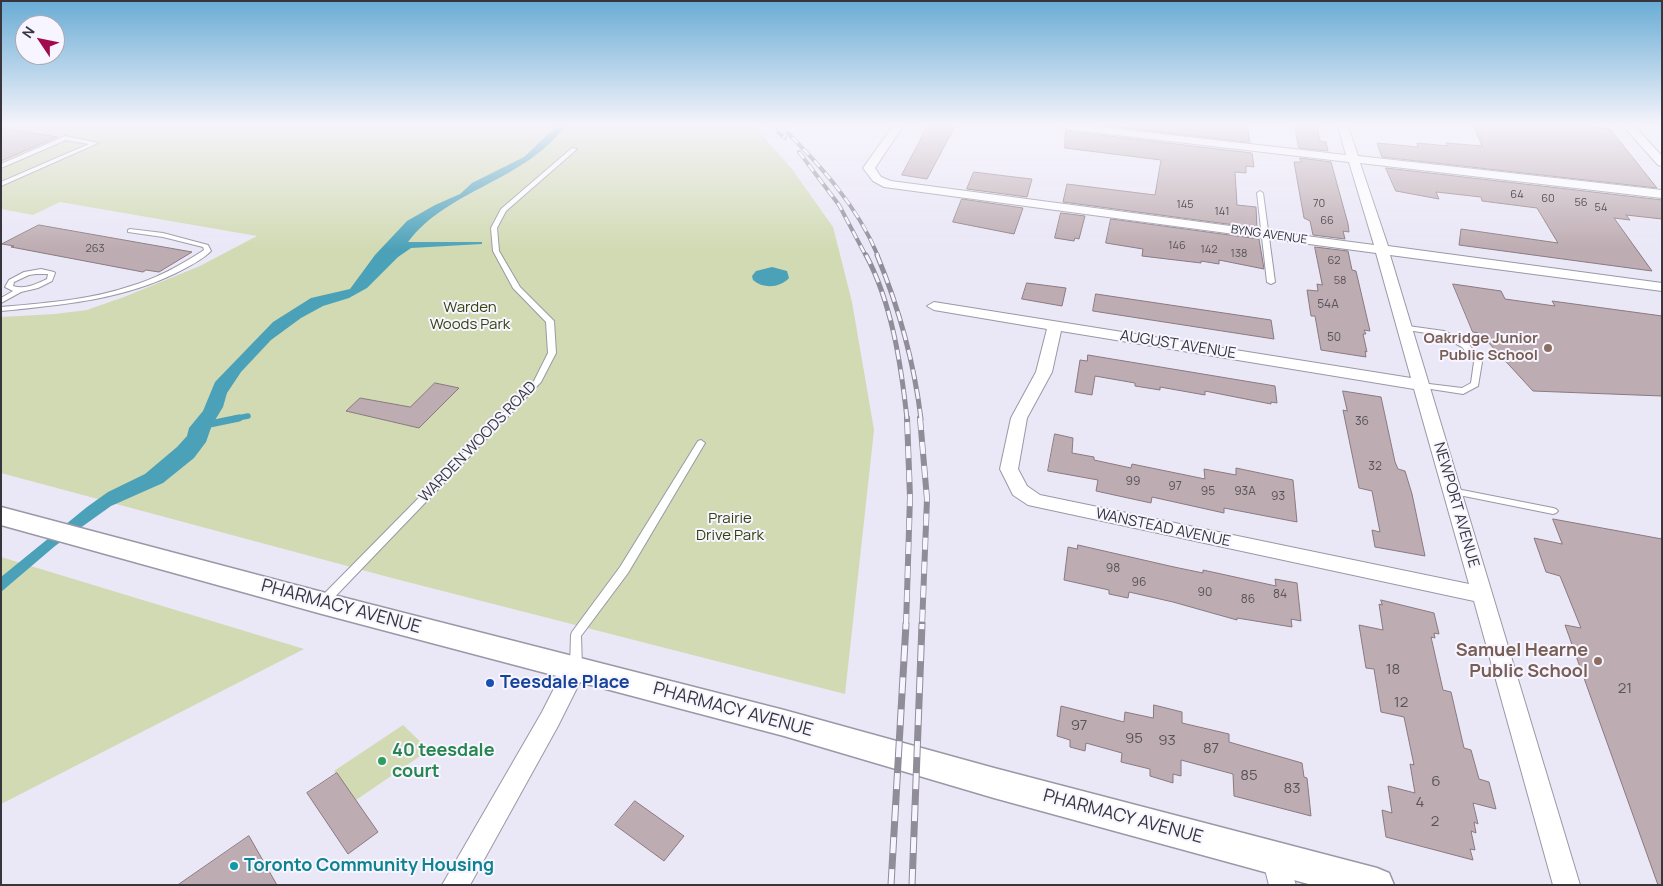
<!DOCTYPE html>
<html>
<head>
<meta charset="utf-8">
<style>
	body { margin:0 }
	#map { position:relative; width:1663px; height:886px; overflow:hidden; background:#eae7f7; font-family:Manrope,sans-serif }
	canvas { display:block }
	.frame { position:absolute; inset:0; border:2px solid #38363c; pointer-events:none }
	.north { position:absolute; left:15px; top:15px; width:50px; height:50px; box-sizing:border-box; background:#f7f5ff; border:1px solid #aba9b1; border-radius:50%; rotate:304deg; font-size:14px; font-weight:700; line-height:20px; text-align:center; color:#38363c }
	.north::after { content:''; display:block; margin:auto; width:18px; height:22px; background:#a10a4c; clip-path:polygon(50% 0,100% 100%,50% 72%,0 100%) }
</style>
</head>
<body>
<div id="map">
<canvas width="1663" height="886"></canvas>
<div class="frame"></div>
<div class="north">N</div>
</div>
<script>
const c = document.querySelector('canvas').getContext('2d');
c.lineJoin = 'round';
function fill(path, color) {
  c.fillStyle = color;
  c.fill(path, 'evenodd');
}
function trace(path, color, width, dash) {
  c.strokeStyle = color;
  c.lineWidth = width;
  c.lineCap = dash ? 'butt' : 'round';
  c.setLineDash(dash || []);
  c.stroke(path);
}
function label(font, color, halo, rows, align = 'center') {
  c.font = font + ' Manrope,sans-serif';
  c.lineWidth = 4;
  c.setLineDash([]);
  c.textBaseline = 'middle';
  c.strokeStyle = halo;
  c.fillStyle = color;
  for (const [text, x, y, turn = 0] of rows) {
    c.save();
    c.translate(x, y);
    c.rotate((+turn || 0) * Math.PI / 180);
    c.textAlign = isNaN(turn) ? turn : align;
    if (halo) c.strokeText(text, 0, 0);
    c.fillText(text, 0, 0);
    c.restore();
  }
}
fill(new Path2D(`
	M1 126H754L792 169 833 227 852 302 874 430 845 694 392 578 1 473V317L55 314 87 310 124 297 200 266 257 236 60 202 33 215 1 209Z
	M1 557 304 649 1 804Z
	M403 725 429 750 356 800 334 771Z`), '#d1dab2');
fill(new Path2D(`
	M557 126H565C525 181 448 189 408 242H482V244L411 248 398 257 367 288 349 298 323 306 301 318 271 340 241 372 227 393 223 407 212 425 206 442 194 458 163 483 111 506 55 546 1 592V577L87 507 108 492 145 474 177 447 187 436 189 428 203 411 215 382 273 322 311 298 350 289 375 255 407 221 435 205 460 194 472 183 524 157Z
	M772 267 787 271 789 278C780 288 763 289 753 280L752 276 756 271Z`), '#4ba1b8');
trace(new Path2D(`
	M233 419 248 416`), '#4ba1b8', 5.5);
trace(new Path2D(`
	M205 425 239 418`), '#4ba1b8', 7);
const building = new Path2D(`
	M928 126H955L927 179 902 175Z
	M1107 126H1247L1250 142Z
	M1295 126H1317L1320 141 1326 142 1328 151 1299 148Z
	M1474 126H1579L1610 129 1657 188 1382 157 1377 143 1418 147 1417 143 1448 146 1446 143 1482 146Z
	M1 128 57 137 1 161Z
	M1066 131 1252 153 1254 167 1246 166V173L1235 172 1237 205 1256 207 1257 228 1063 202 1067 184 1155 195 1161 160 1065 148Z
	M1300 158 1331 162 1348 224 1349 232 1343 231 1345 239 1313 235 1310 221 1304 218 1294 162H1301Z
	M1386 168 1662 200V219L1626 215 1630 220 1614 218 1652 271 1459 245 1461 229 1558 243 1537 208 1482 201 1481 197 1436 192 1439 199 1396 191Z
	M974 172 1006 176 1032 179 1027 197 967 189Z
	M962 199 1023 208 1014 234 953 222Z
	M1061 213 1085 216 1079 239 1075 238 1074 241 1055 238Z
	M1111 219 1259 239 1264 269 1219 260V264L1201 261V263L1142 256 1143 249 1106 243Z
	M39 225 192 252 159 272 146 270 143 272 11 247 14 246 2 244Z
	M1315 247 1348 251 1352 270 1356 271 1370 331 1364 330 1366 334H1363L1367 352 1365 351 1366 357 1321 350 1315 316H1311L1307 290 1318 291 1317 284 1322 285Z
	M1027 283 1066 288 1062 306 1022 299Z
	M1453 284 1501 291 1505 299 1555 306 1552 301 1662 316V396L1533 391 1487 341 1481 340 1478 333 1473 332Z
	M1096 294 1271 320 1274 339 1093 311Z
	M1088 355 1275 386 1277 403 1271 402V404L1205 391V395L1160 387V390L1135 386V383L1095 376 1092 395 1075 392 1080 360 1087 361Z
	M435 383 459 388 419 428 346 411 360 398 410 407Z
	M1343 391 1381 397 1395 462 1398 469 1405 471 1412 494 1425 556 1375 547 1372 530 1380 532 1372 491 1359 488 1343 410 1347 411Z
	M1055 434 1073 438 1072 453 1094 457V460L1131 468 1132 464 1205 479 1204 469 1236 475V468L1293 480 1297 522 1224 508V513L1152 497 1151 503 1096 491 1098 480 1048 471Z
	M1553 519 1662 539V885H1658L1565 625 1581 628 1560 576 1546 572 1534 538 1562 544Z
	M1078 545 1174 567 1203 573V570L1276 586 1275 579 1297 583 1301 621 1291 619 1292 627 1237 618V620L1173 602 1129 592 1128 598 1109 594V590L1064 580 1068 547 1077 549Z
	M1381 600 1434 613 1439 634 1434 633 1435 638 1431 637 1443 690 1451 692 1464 748 1471 750 1479 779 1489 782 1496 809 1473 803 1478 824 1474 822 1476 833 1471 831 1475 850 1470 849 1473 860 1386 837 1382 810 1392 813 1388 786 1415 793 1410 764 1414 765 1404 717 1381 712 1374 669 1366 668 1359 625 1383 630 1379 604 1382 605Z
	M1154 705 1182 712V723L1229 734V742L1302 763 1304 777 1307 778 1311 816 1234 796 1233 774 1181 760V776L1173 774V783L1150 776V769L1121 762 1122 753 1086 743 1085 751 1070 747V740L1057 736 1061 706 1124 722 1125 712 1153 718Z
	M337 773 378 832 348 854 307 793Z
	M635 801 684 836 664 861 615 825Z
	M249 836 277 885H178Z`);
fill(building, '#bdacb1');
trace(building, '#8a7a7f', 1);
const service = new Path2D(`
	M65 136 98 143 1 186V182L89 144 66 140 1 168V164Z
	M572 148 577 149 506 211 497 228 499 251 520 287 554 321 556 353 541 382 326 606 322 607 318 606 317 603 318 600 534 381 548 353 546 322 513 288 493 251 491 228 501 209Z
	M1260 191 1263 193 1275 282 1271 284 1267 282 1257 193Z
	M130 229 163 233 208 245 211 251C202 260 188 267 176 273 121 300 61 305 1 311V307C45 303 90 300 131 286 158 278 181 265 204 250L203 247 163 237 128 232V230Z
	M41 269 54 272 55 273 52 281 38 288 21 292 1 303V298L13 291 5 287 9 280 24 272ZM36 274H48L47 279C36 284 25 290 13 286L14 282 29 275Z
	M1401 325 1444 331 1468 343 1482 362 1478 386 1463 394 1418 387 1417 385 1418 383H1421L1462 388 1471 383 1474 362 1462 347 1439 335 1401 329 1400 327Z
	M701 440 705 443 628 573 581 636 582 667 580 670 576 672 572 670 570 667 571 635 572 632 620 567 698 441Z
	M1452 488 1553 508 1556 509 1558 511 1556 513 1553 514 1449 493 1447 491 1449 489Z`);
const minor = new Path2D(`
	M893 126H903L875 168 881 177 891 181 1374 245 1349 162 1066 129 1061 126H1092L1346 155 1338 126H1348L1358 156 1662 190V198L1360 163 1388 246 1662 283V291L1390 255 1580 885H1553L1474 601 1028 505 1013 495 1000 469 1011 418 1036 372 1047 329 934 310 927 306 934 302 1411 378 1376 253 884 187 873 181 863 168ZM1061 331 1414 389 1469 584 1040 495 1027 486 1018 469 1027 418 1052 372Z
	M1623 126H1634L1662 156V166L1658 165Z
	M576 659 584 661 587 668 558 726 470 885H442L542 712 568 661Z
	M1275 845 1284 849 1296 885H1269L1262 858 1266 849Z`);
const tertiary = new Path2D(`
	M1 507 322 592 784 710 994 768 1377 868 1389 873 1394 885H1312L994 798 784 736 322 614 1 525Z`);
trace(service, '#9a98a6', 2);
trace(minor, '#9a98a6', 2);
trace(tertiary, '#9a98a6', 3);
fill(service, '#fff');
fill(minor, '#fff');
fill(tertiary, '#fff');
const railFar3 = new Path2D(`
	M771 126 785 138
	M781 126C819 164 857 205 878 256
	M799 152 839 205 866 256`);
const railFar2 = new Path2D(`
	M866 255C892 304 901 364 907 419
	M877 255C899 308 914 362 921 419`);
const railFar1 = new Path2D(`
	M920 418 927 499 922 626
	M906 626 910 497 907 418`);
const rail = new Path2D(`
	M891 885 906 624
	M912 885 922 624`);
trace(railFar3, '#908d98', 4);
trace(railFar2, '#908d98', 5);
trace(railFar1, '#908d98', 6);
trace(rail, '#908d98', 7);
trace(railFar3, '#f7f5ff', 2.5, [8]);
trace(railFar2, '#f7f5ff', 3, [10]);
trace(railFar1, '#f7f5ff', 4.5, [12]);
trace(rail, '#f7f5ff', 5, [16]);
const sky = c.createLinearGradient(0, 0, 0, 250);
sky.addColorStop(0, '#69acd5');
sky.addColorStop(0.5, '#f6f4fb');
sky.addColorStop(1, '#f6f4fb00');
c.fillStyle = sky;
c.fillRect(0, 0, 1663, 250);
for (const [x, y, r, color] of [
	[1548,348,5,"#8d6e63"],
	[1598,661,5,"#8d6e63"],
	[490,683,5,"#1a4fb4"],
	[382,761,5,"#2e9e5b"],
	[234,866,5,"#0f9aa8"]
]) {
  const dot = new Path2D();
  dot.arc(x, y, r, 0, 2 * Math.PI);
  c.fillStyle = color;
  c.fill(dot);
  trace(dot, '#f7f5ff', 2);
}
label('11px', '#595459', null, [
	["64",1517,195],
	["60",1548,199],
	["56",1581,203],
	["70",1319,204],
	["145",1185,205],
	["54",1601,208],
	["141",1222,212],
	["66",1327,221],
	["146",1177,246],
	["263",95,249],
	["142",1209,250],
	["138",1239,254],
	["62",1334,261],
	["58",1340,281]
]);
label('12px', '#38363c', '#f7f5ff', [
	["BYNG AVENUE",1269,235,8]
]);
label('12px', '#595459', null, [
	["54A",1328,305],
	["50",1334,338],
	["36",1362,422],
	["32",1375,467],
	["99",1133,482],
	["97",1175,487],
	["95",1208,492],
	["93A",1245,492],
	["93",1278,497],
	["98",1113,569],
	["96",1139,583],
	["90",1205,593],
	["84",1280,595],
	["86",1248,600]
]);
label('15px', '#37400e', '#f7f5ff', [
	["Warden",470,308],
	["Woods Park",470,325],
	["Prairie",730,519],
	["Drive Park",730,536]
]);
label('bold 15px', '#785e54', '#f7f5ff', [
	["Oakridge Junior",1538,339],
	["Public School",1538,356]
], 'right');
label('15px', '#38363c', '#f7f5ff', [
	["AUGUST AVENUE",1178,345,9],
	["WARDEN WOODS ROAD",478,442,-46],
	["NEWPORT AVENUE",1456,505,74],
	["WANSTEAD AVENUE",1163,528,12]
]);
label('15px', '#595459', null, [
	["18",1393,670],
	["21",1625,689],
	["12",1401,703],
	["97",1079,726],
	["95",1134,739],
	["93",1167,741],
	["87",1211,749],
	["85",1249,776],
	["6",1436,782],
	["83",1292,789],
	["4",1420,803],
	["2",1435,822]
]);
label('18px', '#38363c', '#f7f5ff', [
	["PHARMACY AVENUE",341,607,15],
	["PHARMACY AVENUE",733,710,15],
	["PHARMACY AVENUE",1123,817,15]
]);
label('bold 18px', '#785e54', '#f7f5ff', [
	["Samuel Hearne",1588,651],
	["Public School",1588,672]
], 'right');
label('bold 18px', '#164399', '#f7f5ff', [
	["Teesdale Place",500,683]
], 'left');
label('bold 18px', '#27864d', '#f7f5ff', [
	["40 teesdale",392,751],
	["court",392,772]
], 'left');
label('bold 18px', '#0d838f', '#f7f5ff', [
	["Toronto Community Housing",244,866]
], 'left');
</script>
</body>
</html>
